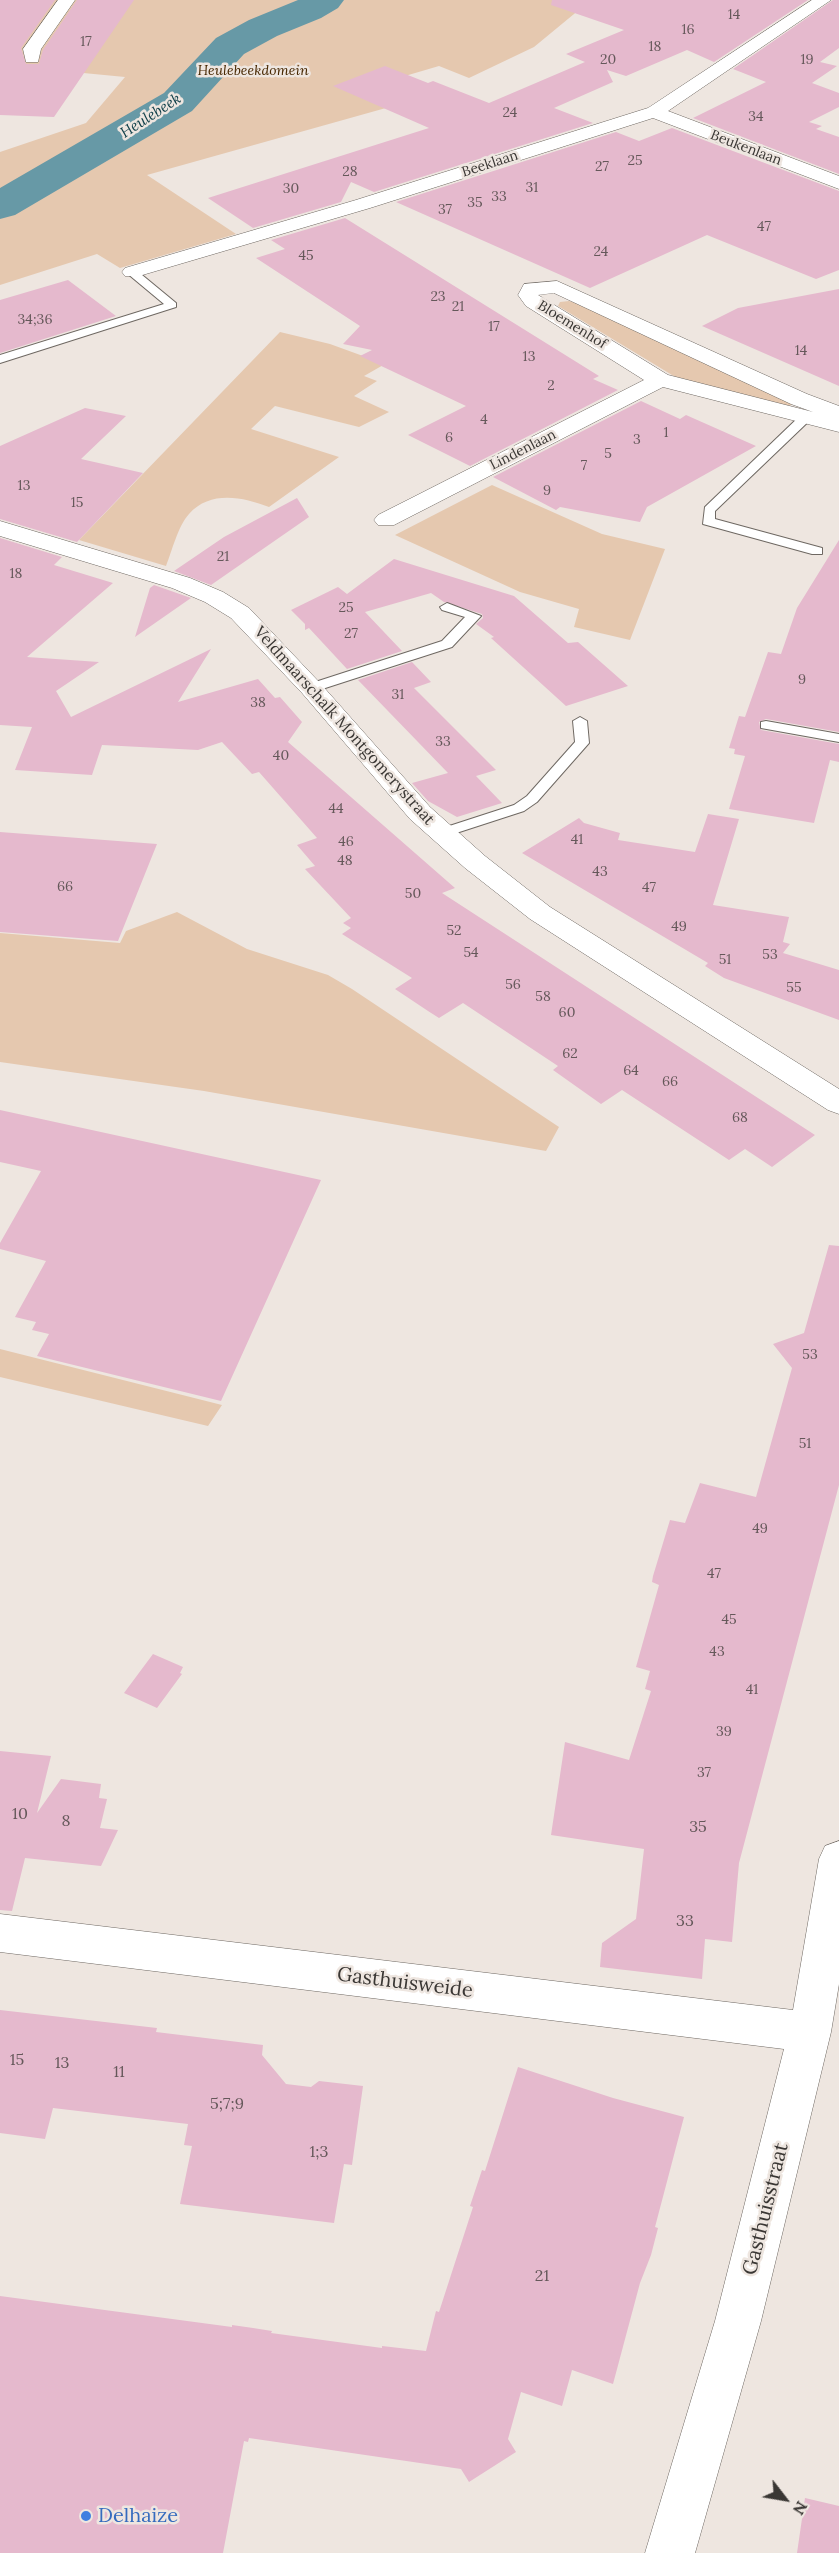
<!DOCTYPE html>
<html>
<head>
<meta charset="utf-8">
<style>
	body { margin:0 }
	#map { position:relative; width:839px; height:2553px; overflow:hidden; background:#eee6e0; font-family:Lora,serif }
	canvas { display:block }
	.north { position:absolute; left:755px; top:2469px; width:60px; height:60px; -webkit-text-stroke:4px #eee6e0; paint-order:stroke; rotate:121deg; font-size:16px; font-weight:700; line-height:24px; text-align:center; color:#3a3734 }
	.north::after { content:''; display:block; margin:auto; width:21px; height:27px; background:#3a3734; clip-path:polygon(50% 0,100% 100%,50% 72%,0 100%) }
</style>
</head>
<body>
<div id="map">
<canvas width="839" height="2553"></canvas>
<div class="north">N</div>
</div>
<script>
const c = document.querySelector('canvas').getContext('2d');
c.lineJoin = 'round';
function fill(path, color) {
  c.fillStyle = color;
  c.fill(path, 'evenodd');
}
function trace(path, color, width, dash) {
  c.strokeStyle = color;
  c.lineWidth = width;
  c.lineCap = dash ? 'butt' : 'round';
  c.setLineDash(dash || []);
  c.stroke(path);
}
function label(font, color, halo, rows, align = 'center') {
  c.font = font + ' Lora,serif';
  c.lineWidth = 5;
  c.setLineDash([]);
  c.textBaseline = 'middle';
  c.strokeStyle = halo;
  c.fillStyle = color;
  for (const [text, x, y, turn = 0] of rows) {
    c.save();
    c.translate(x, y);
    c.rotate((+turn || 0) * Math.PI / 180);
    c.textAlign = isNaN(turn) ? turn : align;
    if (halo) c.strokeText(text, 0, 0);
    c.fillText(text, 0, 0);
    c.restore();
  }
}
fill(new Path2D(`
	M0 0H591L534 47 469 78 439 66 388 81 418 99 147 175 236 234 120 268 97 254 0 285V152L86 123 125 77 0 65Z
	M569 301 579 304 793 404 787 407 677 378 558 306 560 302Z
	M280 332 330 344 385 364 364 376 377 381 354 396 389 412 359 427 275 406 251 429 339 457 269 507C243 497 210 490 189 514 178 526 172 551 166 566L79 540Z
	M492 485 602 534 665 549 630 640 574 627 579 609 520 592 395 535Z
	M177 912 247 949 328 975 352 989 559 1127 546 1151 204 1091 0 1062V933L120 943 126 931Z
	M0 1349 222 1405 208 1426 0 1377Z`), '#e5c8af');
fill(new Path2D(`
	M298 0H344L338 8 321 18 277 36 244 54 192 111 15 215 0 219V188L164 93 216 38 249 20Z`), '#6799a6');
fill(new Path2D(`
	M0 0H55L21 48 26 64H39L43 50 77 0H134L54 117 0 115Z
	M552 0H808L714 62 687 50 626 76 607 70 613 82 554 108 593 123 374 192 351 182 341 202 253 228 208 198 429 128 333 86 385 66 428 83 433 81 489 103 585 62 566 54 624 30 551 5Z
	M833 0H839V48L820 62 837 66 812 83 839 93V107L809 122 822 126 816 129 839 137V174L693 118 766 82 733 69Z
	M672 128 839 191V270L816 279 707 235 590 288 396 202 616 132 639 141Z
	M345 218 599 376 593 379 618 390 470 466 408 435 466 406 360 356 372 350 343 344 360 326 256 258 285 249 271 240Z
	M68 280 116 316 0 353V300Z
	M839 289V386L702 326 738 308Z
	M641 401 680 419 686 415 756 446 647 507 640 522 560 507 556 510 493 477Z
	M85 408 126 416 81 459 143 473 77 542 0 519V446Z
	M297 498 309 517 211 585 174 571 224 537Z
	M0 538 62 557 54 565 113 583 27 657 99 662 56 691 71 717 211 649 178 702 258 679 275 698 280 697 302 722 288 742 455 888 442 893 815 1135 772 1167 745 1149 729 1160 622 1090 601 1104 553 1070 558 1066 463 1003 439 1018 428 1011 395 989 412 978 342 934 351 928 343 923 351 918 305 869 315 866 297 845 317 838 259 772 252 774 222 742 198 750 102 745 92 775 15 770 32 727 0 725Z
	M839 540V732L766 719 759 722 761 730 839 744V762L830 760 814 823 729 809 745 756 734 754 735 749 729 748 739 716 745 717 768 652 781 654 797 608Z
	M394 559 514 596 568 643 578 642 628 686 566 706 491 638 494 637 476 624 483 618 482 614 444 602 431 593 365 612 402 651 347 669 309 628 305 630V624L291 610 338 587 347 594Z
	M154 585 191 598 135 637 150 588Z
	M412 662 431 682 414 688 496 770 476 776 502 803 457 817 428 801 412 783 448 773 358 680Z
	M708 814 739 819 713 905 789 917 783 942 790 944 783 953 839 970V1020L724 978 705 966 708 963 522 853 579 818 584 823 620 833 618 840 695 852Z
	M0 832 157 844 118 941 0 932Z
	M0 1110 321 1180 221 1401 37 1356 49 1334 32 1330 36 1322 15 1317 46 1261 0 1249V1243L41 1171 0 1162Z
	M829 1245 839 1246V1485L739 1863 732 1942 705 1939 702 1979 600 1967 602 1943 636 1919 644 1849 551 1835 565 1742 629 1760 651 1691 645 1689 650 1671 636 1667 659 1585 652 1582 653 1576 670 1520 685 1523 700 1483 756 1497 792 1368 773 1344 804 1333Z
	M153 1654 183 1667 180 1673 182 1674 157 1708 124 1693Z
	M0 1751 51 1756 37 1813 61 1779 101 1784 99 1798 107 1799 100 1828 118 1830 101 1866 25 1858 12 1911 0 1910Z
	M0 2010 157 2028 156 2032 263 2045 262 2055 286 2084 311 2087 319 2081 363 2086 352 2165 344 2164 334 2223 180 2204 192 2146 184 2145 188 2124 53 2108 45 2139 0 2133Z
	M518 2067 613 2098 684 2117 655 2227 658 2228 651 2255 640 2283 613 2384 572 2370 562 2406 521 2392 508 2439 516 2452 469 2482 461 2469 249 2438 248 2442 244 2441 223 2553H0V2296L232 2327V2325L253 2328 272 2331 271 2333 382 2348V2346L426 2351 436 2311 439 2312 473 2207 470 2206 482 2170 485 2171Z
	M805 2498 839 2506V2553H797Z`), '#e5b9cd');
const service = new Path2D(`
	M128 270H136L176 303V307L0 363V355L164 304 128 274Z
	M806 413 810 414V420L715 511V519L822 548V554H812L703 524 705 507 802 414Z
	M447 603 481 616 452 647 316 691H306L304 688 306 685 442 641 465 617 442 610 440 607Z
	M580 717 587 721 589 743 537 802 524 811 447 836H437L435 833 437 830 514 805 527 796 575 742 573 721Z
	M766 721 839 734V742L761 728V722Z`);
const minor = new Path2D(`
	M58 0H75L41 49 38 62H26L23 49Z
	M812 0H831L668 111 839 176V189L653 118 370 208 139 276H125L122 272 125 268 356 200 648 108Z
	M557 281 807 394 839 406V432L663 387 394 525H378L374 520 378 515 644 380 526 306 518 295 524 284ZM554 293 791 404 813 412 668 375 538 295Z
	M0 521 190 578 223 592 249 608 320 683 430 807 485 856 550 907 839 1089V1114L828 1110 530 919 465 868 410 819 302 693 231 618 205 602 172 588 0 536Z
	M839 1841V1984L831 2032 761 2321 695 2553H645L715 2321 784 2049 0 1952V1914L793 2010 819 1859 825 1846Z`);
trace(service, '#6e6862', 2);
trace(minor, '#6e6862', 1);
fill(service, '#fff');
fill(minor, '#fff');
for (const [x, y, r, color] of [
	[86,2516,6,"#3f7fe0"]
]) {
  const dot = new Path2D();
  dot.arc(x, y, r, 0, 2 * Math.PI);
  c.fillStyle = color;
  c.fill(dot);
  trace(dot, '#eee6e0', 2);
}
label('14px', '#65585a', null, [
	["14",734,15],
	["16",688,30],
	["17",86,42],
	["18",655,47],
	["20",608,60],
	["19",807,60],
	["24",510,113],
	["34",756,117],
	["25",635,161],
	["27",602,167],
	["28",350,172],
	["31",532,188],
	["30",291,189],
	["33",499,197],
	["35",475,203],
	["37",445,210],
	["47",764,227],
	["24",601,252],
	["45",306,256],
	["23",438,297],
	["21",458,307],
	["34;36",35,320],
	["17",494,327],
	["14",801,351],
	["13",529,357],
	["2",551,386],
	["4",484,420],
	["1",666,433],
	["6",449,438],
	["3",637,440],
	["5",608,454],
	["7",584,466],
	["13",24,486],
	["9",547,491],
	["15",77,503],
	["21",223,557],
	["18",16,574],
	["25",346,608],
	["27",351,634],
	["9",802,680],
	["31",398,695],
	["38",258,703],
	["33",443,742],
	["40",281,756],
	["44",336,809],
	["41",577,840],
	["46",346,842],
	["48",345,861],
	["43",600,872],
	["66",65,887],
	["47",649,888],
	["50",413,894],
	["49",679,927],
	["52",454,931],
	["54",471,953],
	["53",770,955],
	["51",725,960],
	["56",513,985],
	["55",794,988],
	["58",543,997],
	["60",567,1013],
	["62",570,1054],
	["64",631,1071],
	["66",670,1082],
	["68",740,1118],
	["53",810,1355],
	["51",805,1444],
	["49",760,1529],
	["47",714,1574],
	["45",729,1620],
	["43",717,1652],
	["41",752,1690],
	["39",724,1732],
	["37",704,1773]
]);
label('italic 14px', '#472700', '#eee6e0', [
	["Heulebeekdomein",253,71]
]);
label('14px', '#3a3734', '#eee6e0', [
	["Beukenlaan",746,148,21],
	["Beeklaan",490,164,-18],
	["Bloemenhof",572,325,32],
	["Lindenlaan",523,450,-27]
]);
label('italic 15px', '#0d3d47', '#eee6e0', [
	["Heulebeek",151,116,-33]
]);
label('16px', '#3a3734', '#eee6e0', [
	["Veldmaarschalk Montgomerystraat",344,726,48]
]);
label('16px', '#65585a', null, [
	["10",20,1814],
	["8",66,1821],
	["35",698,1827],
	["33",685,1921],
	["15",17,2060],
	["13",62,2063],
	["11",119,2072],
	["5;7;9",227,2104],
	["1;3",319,2152],
	["21",542,2276]
]);
label('20px', '#3a3734', '#eee6e0', [
	["Gasthuisweide",405,1983,7],
	["Gasthuisstraat",766,2209,-76]
]);
label('20px', '#366cbe', '#eee6e0', [
	["Delhaize",98,2516]
], 'left');
</script>
</body>
</html>
